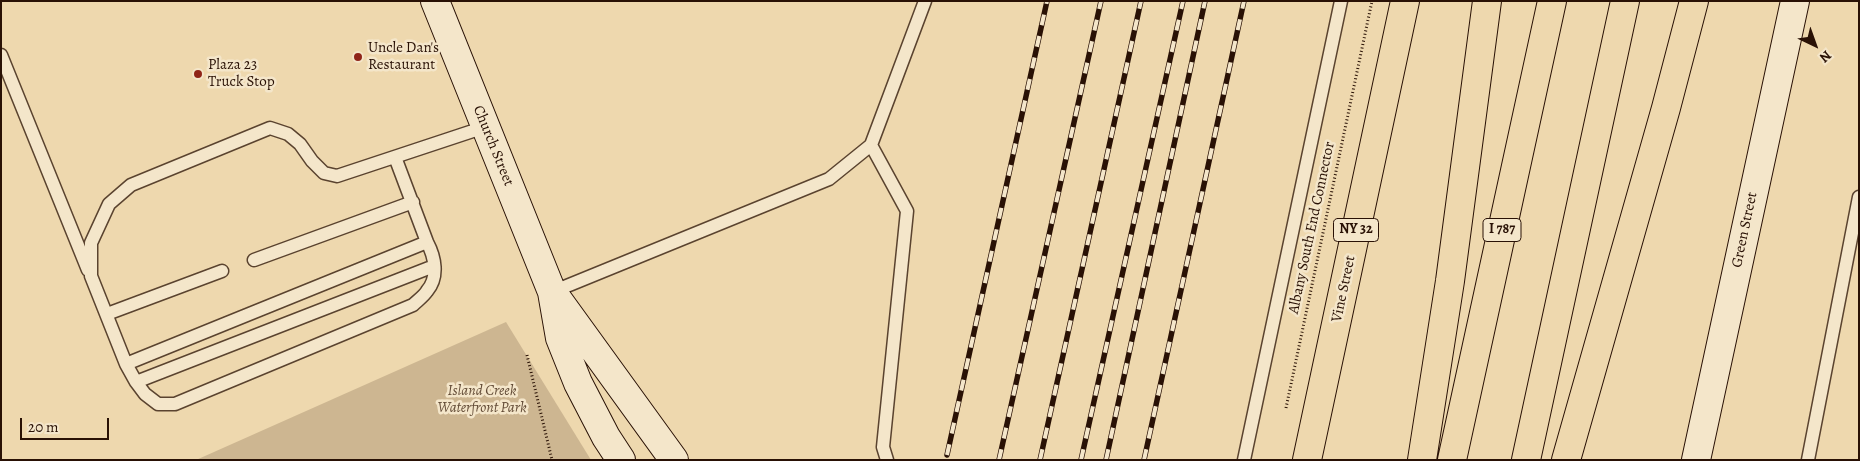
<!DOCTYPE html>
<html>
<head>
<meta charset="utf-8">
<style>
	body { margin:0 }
	#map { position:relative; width:1860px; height:461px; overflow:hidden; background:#eed8ae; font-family:Alegreya,serif }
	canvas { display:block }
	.frame { position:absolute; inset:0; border:2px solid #291105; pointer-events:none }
	.north { position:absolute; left:1790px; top:20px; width:50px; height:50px; -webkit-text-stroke:4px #f4e6ca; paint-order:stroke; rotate:138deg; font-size:14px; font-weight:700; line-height:20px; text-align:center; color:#291105 }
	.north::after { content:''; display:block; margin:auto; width:18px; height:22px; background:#291105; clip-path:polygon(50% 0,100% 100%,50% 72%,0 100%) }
	.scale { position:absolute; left:20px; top:418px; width:89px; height:22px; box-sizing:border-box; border:2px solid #291105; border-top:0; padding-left:6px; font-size:15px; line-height:18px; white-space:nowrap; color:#291105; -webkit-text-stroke:4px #f4e6ca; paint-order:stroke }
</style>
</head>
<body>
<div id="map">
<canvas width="1860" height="461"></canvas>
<div class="frame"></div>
<div class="north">N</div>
<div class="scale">20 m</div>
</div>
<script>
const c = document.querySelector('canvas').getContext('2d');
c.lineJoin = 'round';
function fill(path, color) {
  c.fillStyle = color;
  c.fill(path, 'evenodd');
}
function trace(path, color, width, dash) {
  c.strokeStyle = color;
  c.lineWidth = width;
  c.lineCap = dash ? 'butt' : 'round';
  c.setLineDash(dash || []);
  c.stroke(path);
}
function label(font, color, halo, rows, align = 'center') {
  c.font = font + ' Alegreya,serif';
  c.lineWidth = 5;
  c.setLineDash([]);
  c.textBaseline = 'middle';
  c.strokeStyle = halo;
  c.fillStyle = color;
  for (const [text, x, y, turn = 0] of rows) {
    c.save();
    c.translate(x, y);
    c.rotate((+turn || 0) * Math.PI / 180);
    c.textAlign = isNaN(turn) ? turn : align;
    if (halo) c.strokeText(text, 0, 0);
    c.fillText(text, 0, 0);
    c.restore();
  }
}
fill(new Path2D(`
	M506 322 591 460H196Z`), '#cdb691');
const lane = new Path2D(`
	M1 55 88 270
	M871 145 907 211 883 447 887 460
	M395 157 427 242C435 257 439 277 427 291 424 296 417 301 413 305L175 404H158L145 394 136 382 126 364 91 276V243L109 204 131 185 270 128 288 134 300 144 312 161 324 173 337 176 485 127
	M254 260 413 202
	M552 292 829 179 871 145 925 1
	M107 314 222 271
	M126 364 427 242
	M136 382 434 266
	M1244 460 1341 1
	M1808 460 1859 197`);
const secondary = new Path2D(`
	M435 1 552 292 560 338 578 383 606 437 621 460
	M556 297 674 460
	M1696 460 1795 1`);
const primary = new Path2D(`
	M1307 460 1405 1`);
const highway = new Path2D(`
	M1422 460 1450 281 1487 1
	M1452 460 1552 1
	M1526 460 1625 1
	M1566 460 1666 108 1694 1`);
trace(lane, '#5a432f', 15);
trace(secondary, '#291105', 30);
trace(primary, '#291105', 30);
trace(highway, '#291105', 30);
trace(new Path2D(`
	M527 355 552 460
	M1286 408 1372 1`), '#291105', 3, [1, 2.5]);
trace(lane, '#f4e6ca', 12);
trace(secondary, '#f4e6ca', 28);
trace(primary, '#eed8ae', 28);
trace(highway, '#eed8ae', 28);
const rail = new Path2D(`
	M947 455 1047 1
	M999 460 1101 1
	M1040 460 1141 1
	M1081 460 1183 1
	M1106 460 1205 1
	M1144 460 1244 1`);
trace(rail, '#291105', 5.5);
trace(rail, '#f4e6ca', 4, [11]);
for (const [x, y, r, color] of [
	[358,57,5,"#8f2418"],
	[198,74,5,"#8f2418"]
]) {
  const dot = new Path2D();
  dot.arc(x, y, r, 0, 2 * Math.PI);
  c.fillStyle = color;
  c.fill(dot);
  trace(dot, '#f4e6ca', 2);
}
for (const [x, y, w] of [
	[1356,230,45],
	[1502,230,38]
]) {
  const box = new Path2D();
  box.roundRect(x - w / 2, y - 11.5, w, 23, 4);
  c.fillStyle = '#f4e6ca';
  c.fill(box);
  trace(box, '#291105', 1);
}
label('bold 14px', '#291105', null, [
	["NY 32",1356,230],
	["I 787",1502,230]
]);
label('15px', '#291105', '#f4e6ca', [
	["Uncle Dan's",368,48],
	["Restaurant",368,65],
	["Plaza 23",208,65],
	["Truck Stop",208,82]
], 'left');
label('15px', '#291105', '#f4e6ca', [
	["Church Street",493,146,68],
	["Albany South End Connector",1312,228,-78],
	["Green Street",1745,230,-78],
	["Vine Street",1344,289,-78]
]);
label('italic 15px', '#624b36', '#f4e6ca', [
	["Island Creek",482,391],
	["Waterfront Park",482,408]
]);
</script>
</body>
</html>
